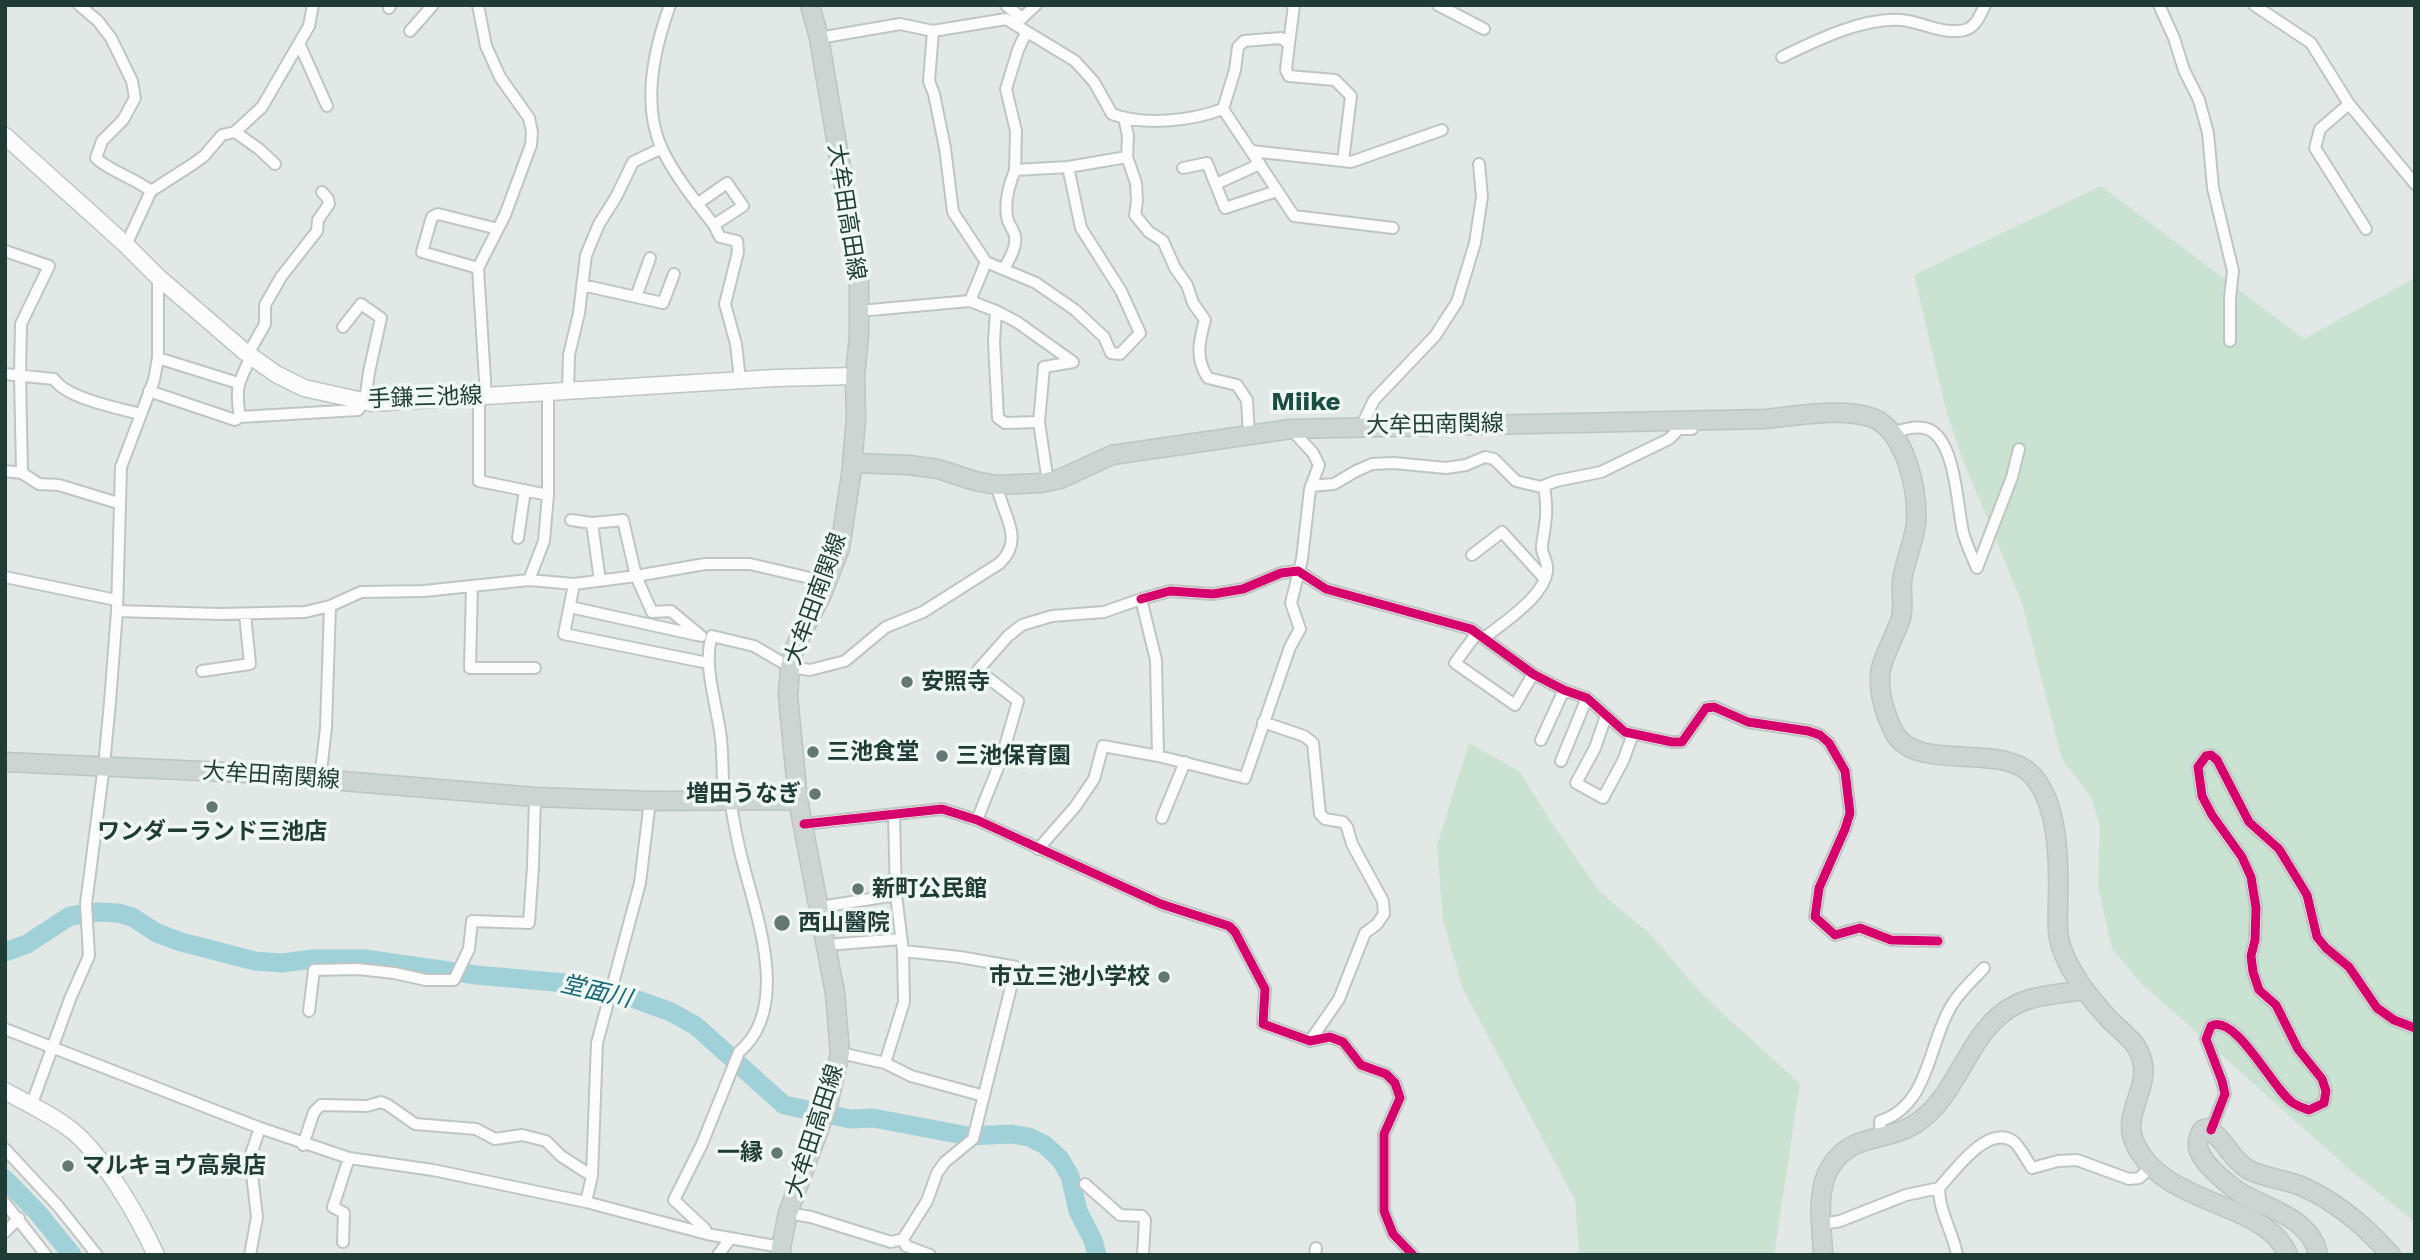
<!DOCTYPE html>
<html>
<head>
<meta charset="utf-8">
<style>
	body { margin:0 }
	#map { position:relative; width:2420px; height:1260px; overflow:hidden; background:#e2e8e5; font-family:"Work Sans",sans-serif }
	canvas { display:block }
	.frame { position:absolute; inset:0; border:7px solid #1f3c35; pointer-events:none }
</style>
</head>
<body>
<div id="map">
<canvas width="2420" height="1260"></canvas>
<div class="frame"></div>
</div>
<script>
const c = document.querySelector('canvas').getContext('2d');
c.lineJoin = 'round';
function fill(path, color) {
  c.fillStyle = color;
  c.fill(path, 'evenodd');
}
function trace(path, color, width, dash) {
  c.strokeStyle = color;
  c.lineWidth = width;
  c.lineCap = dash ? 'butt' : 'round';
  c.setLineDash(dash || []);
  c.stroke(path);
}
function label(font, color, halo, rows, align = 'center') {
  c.font = font + ' "Work Sans","Noto Sans JP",sans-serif';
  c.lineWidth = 7;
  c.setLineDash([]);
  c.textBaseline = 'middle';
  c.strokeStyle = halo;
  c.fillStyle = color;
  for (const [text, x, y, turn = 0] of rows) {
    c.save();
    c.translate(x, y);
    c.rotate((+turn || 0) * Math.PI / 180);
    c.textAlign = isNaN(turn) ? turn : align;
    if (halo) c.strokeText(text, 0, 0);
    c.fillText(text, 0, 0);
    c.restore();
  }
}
fill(new Path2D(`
	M2101 186 2304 339 2415 278V1222L2350 1170 2141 983 2112 949 2098 886 2100 826 2091 797 2062 759 2022 603 1963 460 1947 414 1914 275Z
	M1469 743 1520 772 1551 822 1600 892 1650 934 1702 994 1800 1084 1774 1255H1579L1575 1200 1463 989 1443 920 1437 845Z`), '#cae2d2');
trace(new Path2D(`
	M5 952 27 944 70 916 98 912 118 913 132 917 157 933 181 942 255 961 281 963 313 959H365L476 975 565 983 635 999 671 1012 696 1026 784 1105 850 1119 873 1118 968 1136 1011 1134 1029 1137 1045 1145 1060 1159 1070 1176 1078 1211 1093 1240 1097 1255
	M5 1179 38 1213 72 1255`), '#a0d0d8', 19);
const street = new Path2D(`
	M79 5 98 21 111 38 132 81 135 98 123 120 102 141 96 158C108 170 134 178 151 191
	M478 5 486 46 500 77 529 118 532 132 531 145 505 215 478 268 486 397
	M670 5C654 49 641 104 662 149 675 176 696 202 714 225L743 206 727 183 697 204
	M1006 5 1022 18
	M1438 5 1484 29
	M2159 5 2174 38 2184 70 2199 100 2208 133 2213 188 2233 271 2230 298V341
	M2254 5 2311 43 2349 104 2415 184
	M389 8 391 5
	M1016 24 1036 5
	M410 31 433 5
	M933 31 929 81 934 94 945 148 953 212 986 262 1036 283 1075 310 1104 337 1111 353 1120 354 1140 333 1121 291 1081 228 1068 167 1127 157
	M1026 33 1018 50 1006 89 1016 131 1015 170 1068 167
	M819 38 900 24 933 31 1006 19 1075 61 1094 82 1112 114C1144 126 1191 121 1223 109L1235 70 1238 47 1244 41 1281 38 1289 44 1286 70 1289 76 1335 80 1351 96 1343 161 1251 151
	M299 43 327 106
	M1289 44 1294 5
	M1782 57C1815 41 1863 17 1901 20 1923 22 1942 35 1965 30 1976 27 1980 15 1985 5
	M2349 104 2320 129 2315 148 2366 229
	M1223 109 1294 216 1393 228
	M1124 118 1128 136 1127 157 1136 183 1137 201 1135 215 1149 232 1163 241 1175 268 1187 285 1193 303 1205 320C1199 341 1195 359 1208 378L1237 385 1247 400 1249 436
	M235 132 259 149 275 164
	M1343 161 1351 162 1442 130
	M1183 168 1207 163 1225 208 1277 191
	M1216 184 1260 164
	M714 225 720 237 737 241 738 252 725 304 736 344 740 380
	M126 245 151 191 193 164 204 156 222 135 235 132 262 107 309 26 313 5
	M5 251 49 266 21 324 20 375 22 473
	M986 262 970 301 996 311 994 342 998 418 1005 423 1039 422 1048 482
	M478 268 422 252 432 217 438 214 498 229
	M1004 269C1009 259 1017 248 1015 236 1014 231 1010 226 1008 221 1003 204 1009 185 1015 170
	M582 285 663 303 674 274
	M636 297 650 258
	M859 311 970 301
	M996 311 1017 322 1073 362 1044 367 1039 422
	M248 354 265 324V305L281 277 317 231 318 220 329 204 328 199 322 192
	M158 358 238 383
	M5 374 54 379C66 398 117 408 140 414
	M149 391 235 420 240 417 358 410 365 401 369 372 381 318 361 304 343 327
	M568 391 569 355 579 313 586 255 599 224 616 197 633 162 662 148
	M479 397V481L548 495
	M240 417C235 388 238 383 251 357
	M1361 427 1374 400 1435 336 1457 302 1475 243 1482 197 1479 164
	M1893 432C1904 430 1919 424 1930 430 1956 444 1957 506 1963 532 1966 544 1972 556 1977 568L2012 477 2019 449
	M5 471 22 473 39 484 59 485 118 503
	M1311 486 1334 484 1356 471 1372 464 1394 463 1446 468 1466 465 1485 457 1494 459 1516 481 1541 487 1556 481 1601 472 1669 439 1679 429H1692
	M571 520 592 523 623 520 636 576 652 612 671 611 701 636
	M592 523 600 581
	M518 538 525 490
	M1472 555 1502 532 1544 578
	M5 577 116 600
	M529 580 544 541 548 495V393
	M574 584 636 576 705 564H750L827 582
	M472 586 470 668H535
	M1141 599 1170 591 1213 594 1243 589 1281 573 1298 571 1326 589 1471 629 1533 674 1564 690 1587 698 1625 732 1672 742H1682L1706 708 1714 707 1748 722 1808 731 1820 735 1829 743 1845 771 1850 813 1845 829 1819 888 1815 917 1835 935 1860 928 1891 940 1938 941
	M570 607 697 635
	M117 611 220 614 305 612 330 606 361 592 424 591 529 580 574 584 564 634 708 663
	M1477 633 1455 663 1515 705 1533 674
	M1484 638C1503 623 1550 593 1547 566 1546 558 1541 553 1542 545 1546 520 1548 512 1544 486
	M202 671 250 664 245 614
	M1606 716 1595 748 1576 783 1603 798 1623 761 1633 734
	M1263 722 1304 736 1313 743 1320 814 1325 819 1343 822 1347 827 1352 844 1383 901 1384 914 1377 924 1365 933 1339 999 1310 1041
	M1541 740 1564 690
	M1561 761 1587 698
	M320 779 326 728 330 606
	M723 800C723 780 723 759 721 739 718 709 702 664 712 636L754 646 790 667 810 670 845 661 886 627 923 612 1000 563C1026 538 1001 513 997 485
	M1162 818 1185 762
	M977 820 1001 760 1018 701 978 670 1008 636 1022 625 1052 616 1104 612 1141 599 1156 660 1158 756 1245 778 1290 647 1300 629 1291 603 1302 559 1310 489 1319 465 1313 453 1291 429
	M804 824 942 809 977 820 1161 904 1229 926 1235 932 1265 989 1263 1024 1310 1041 1330 1037 1343 1042 1361 1065 1386 1074 1395 1083 1400 1098 1384 1134V1211L1393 1234 1413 1255
	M1038 849 1075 807 1094 779 1103 746 1158 756
	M820 907 896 895
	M827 945 901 939
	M309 1011 314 970 358 969 394 973 426 980H454L469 949 472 921 529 923 533 866 535 797
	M5 1029 260 1128 349 1158 433 1170 586 1202 707 1234 781 1247
	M840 1053 885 1063 911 1076 984 1096
	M885 1063 904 1002 903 951 896 895 894 815
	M31 1106 70 999 89 956 86 904 104 765 110 702 117 611 121 467 154 380 158 358V277
	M2211 1130 2225 1094 2222 1081 2206 1039 2211 1026C2236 1013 2273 1090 2293 1103 2297 1106 2304 1108 2309 1110L2324 1103 2326 1091 2322 1079 2298 1049 2276 1005 2259 990 2253 972 2251 956 2255 940 2256 908 2251 877 2242 857 2212 815 2202 796 2198 767 2206 756 2211 755 2217 760 2249 822 2279 849 2307 895 2317 937 2326 948 2349 967 2377 1008 2394 1020 2415 1028
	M1881 1136 1880 1121C1928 1106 1928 1048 1949 1010 1957 994 1972 981 1984 968
	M303 1145 314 1112 321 1105 367 1106 381 1102 388 1105 415 1124 476 1129 495 1139 522 1135 546 1141 561 1156 592 1176
	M5 1149 58 1206 97 1255
	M1085 1184 1120 1215 1142 1216 1145 1220 1143 1255
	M586 1202 592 1176 597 1043 640 883 650 801
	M5 1203 46 1255
	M788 1213 811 1217 891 1242 903 1239 927 1201 937 1173 945 1162 973 1139 1016 967 960 957 903 951
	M1822 1224 1840 1221 1906 1195 1939 1188
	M5 1232 19 1218
	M707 1234 705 1229 674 1200 702 1144 739 1052C791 1008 757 918 743 863 737 842 734 821 730 800
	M903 1239 906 1246 930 1255
	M343 1242 344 1213 333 1207 349 1158
	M250 1255 257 1217 250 1157 260 1128
	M718 1255 730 1239
	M1315 1255 1316 1248
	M1957 1255C1953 1232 1939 1212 1939 1188 1954 1172 1987 1124 2013 1141 2020 1146 2027 1161 2032 1168L2058 1161 2077 1160 2129 1179 2139 1178 2150 1168`);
const secondary = new Path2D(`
	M5 136 126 245 158 277 245 352 276 374 304 388 372 403 775 378 855 376
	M5 1091C28 1104 55 1116 75 1133 105 1159 139 1218 156 1255`);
const primary = new Path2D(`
	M853 463 909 465 938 469 975 481 997 485 1041 483 1060 479 1112 455 1291 429 1765 419C1796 416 1843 407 1873 418 1906 432 1918 490 1916 523 1914 543 1904 562 1902 582 1901 594 1904 606 1901 618 1896 633 1888 647 1883 662 1875 683 1884 713 1894 732 1916 774 2000 741 2032 775 2059 804 2059 863 2058 901 2058 916 2056 934 2062 949 2071 975 2090 998 2108 1018 2123 1034 2140 1042 2143 1065 2147 1090 2123 1116 2134 1141 2161 1207 2266 1200 2288 1255
	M5 762 246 773 535 797 650 801 798 800
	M781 1255V1247L788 1213 828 1105 840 1053 835 993 798 800 788 696 790 667 795 647 822 594 840 548 851 475 856 419 855 376 859 336V275L819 38 810 5
	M1823 1255C1822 1227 1815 1190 1831 1166 1853 1132 1885 1143 1915 1124 1961 1095 1967 1028 2017 1004 2038 994 2063 994 2085 990
	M2318 1255C2312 1220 2272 1210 2246 1196 2231 1188 2205 1166 2199 1151 2196 1144 2199 1136 2202 1130L2207 1128C2224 1137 2231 1160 2249 1170 2265 1178 2284 1179 2301 1186 2336 1201 2366 1227 2391 1255`);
trace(street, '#bfc5c2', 14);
trace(secondary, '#bdc6c2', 19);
trace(primary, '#bbc5c2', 21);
trace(street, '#fbfcfb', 10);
trace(secondary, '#fbfcfb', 16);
trace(primary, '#ccd5d2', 18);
trace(new Path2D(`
	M1141 599 1170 591 1213 594 1243 589 1281 573 1298 571 1326 589 1471 629 1533 674 1564 690 1587 698 1625 732 1672 742H1682L1706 708 1714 707 1748 722 1808 731 1820 735 1829 743 1845 771 1850 813 1845 829 1819 888 1815 917 1835 935 1860 928 1891 940 1938 941
	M804 824 942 809 977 820 1161 904 1229 926 1235 932 1265 989 1263 1024 1310 1041 1330 1037 1343 1042 1361 1065 1386 1074 1395 1083 1400 1098 1384 1134V1211L1393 1234 1413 1255
	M2211 1130 2225 1094 2222 1081 2206 1039 2211 1026C2236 1013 2273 1090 2293 1103 2297 1106 2304 1108 2309 1110L2324 1103 2326 1091 2322 1079 2298 1049 2276 1005 2259 990 2253 972 2251 956 2255 940 2256 908 2251 877 2242 857 2212 815 2202 796 2198 767 2206 756 2211 755 2217 760 2249 822 2279 849 2307 895 2317 937 2326 948 2349 967 2377 1008 2394 1020 2415 1028`), '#d6006c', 9);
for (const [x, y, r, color] of [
	[907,682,7,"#637873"],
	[813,752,7,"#637873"],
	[942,756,7,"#637873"],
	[815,794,7,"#637873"],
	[212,807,7,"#637873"],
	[858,889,7,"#637873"],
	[782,923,9,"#637873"],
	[1164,977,7,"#637873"],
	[777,1153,7,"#637873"],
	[68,1166,7,"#637873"]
]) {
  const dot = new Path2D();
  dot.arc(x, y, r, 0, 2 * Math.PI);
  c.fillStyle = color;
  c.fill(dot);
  trace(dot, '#f0f8f4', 2.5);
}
label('23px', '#1f3c35', '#f0f8f4', [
	["大牟田高田線",846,212,81],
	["手鎌三池線",425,398,-2],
	["大牟田南関線",1435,425,-1],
	["大牟田南関線",816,599,-70],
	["大牟田南関線",271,776,4],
	["大牟田高田線",815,1131,-72]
]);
label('bold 23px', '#1f3c35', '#f0f8f4', [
	["安照寺",921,682],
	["三池食堂",827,752],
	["三池保育園",956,756],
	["増田うなぎ",801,794,"right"],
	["ワンダーランド三池店",212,832,"center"],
	["新町公民館",872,889],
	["西山醫院",798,923],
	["市立三池小学校",1150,977,"right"],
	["一縁",763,1153,"right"],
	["マルキョウ高泉店",82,1166]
], 'left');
label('italic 24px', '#186779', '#f0f8f4', [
	["堂面川",596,992,13]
]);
label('bold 26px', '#1b4e43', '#f0f8f4', [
	["Miike",1306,402]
]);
</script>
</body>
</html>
